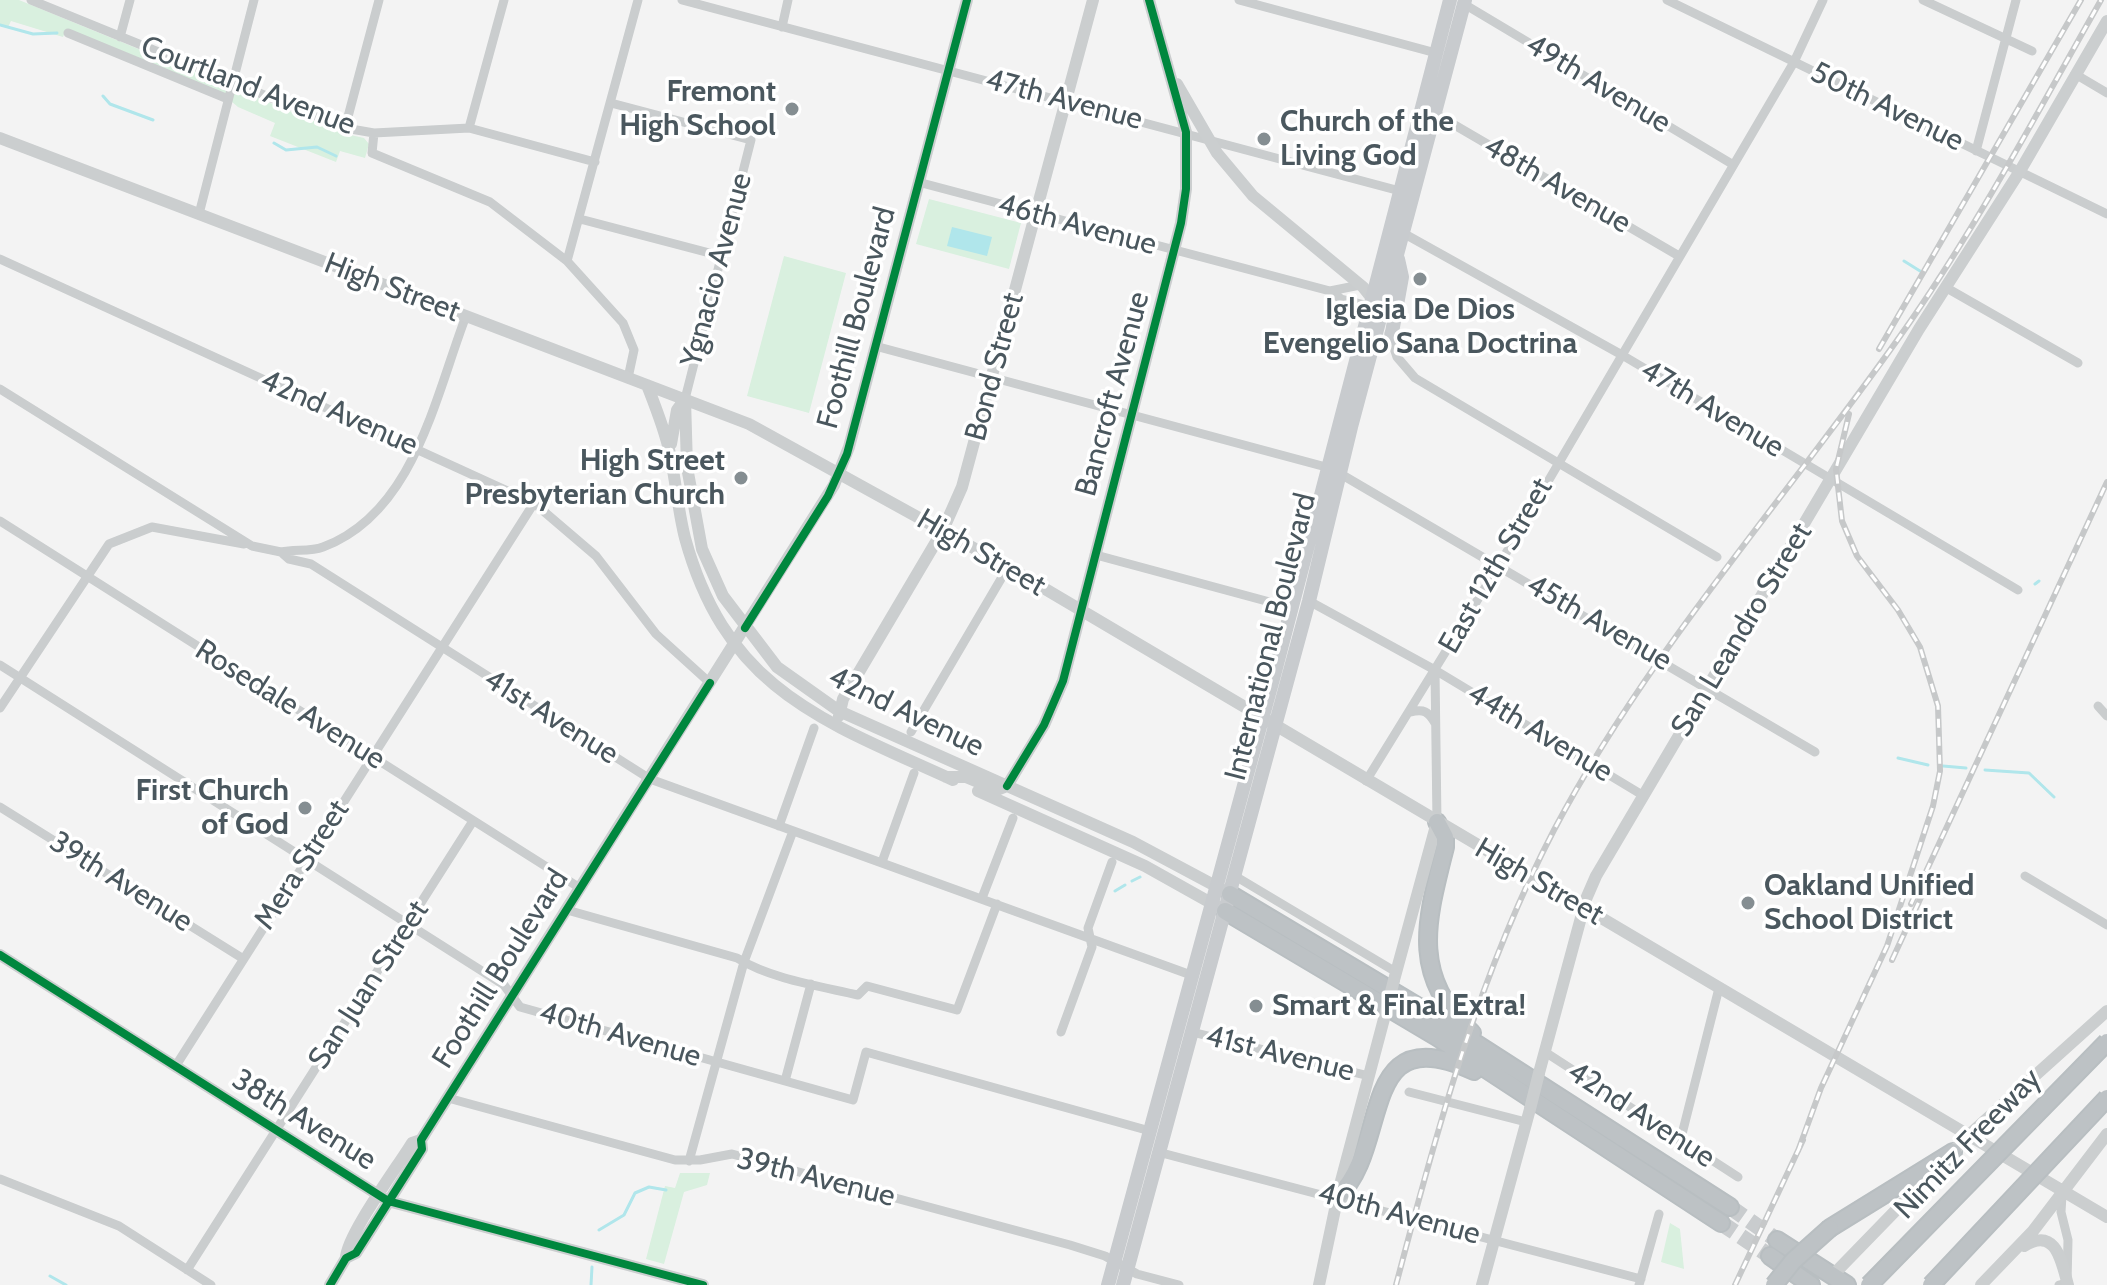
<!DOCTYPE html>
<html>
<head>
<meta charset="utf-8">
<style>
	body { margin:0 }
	canvas { display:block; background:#f3f3f3 }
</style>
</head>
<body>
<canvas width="2107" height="1285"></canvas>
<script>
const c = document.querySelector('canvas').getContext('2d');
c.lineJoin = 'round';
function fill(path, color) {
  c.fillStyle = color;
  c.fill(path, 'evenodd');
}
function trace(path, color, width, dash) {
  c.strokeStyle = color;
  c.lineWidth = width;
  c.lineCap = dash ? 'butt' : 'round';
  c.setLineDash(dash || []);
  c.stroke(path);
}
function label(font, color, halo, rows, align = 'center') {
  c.font = font + ' Cabin,sans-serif';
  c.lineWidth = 7;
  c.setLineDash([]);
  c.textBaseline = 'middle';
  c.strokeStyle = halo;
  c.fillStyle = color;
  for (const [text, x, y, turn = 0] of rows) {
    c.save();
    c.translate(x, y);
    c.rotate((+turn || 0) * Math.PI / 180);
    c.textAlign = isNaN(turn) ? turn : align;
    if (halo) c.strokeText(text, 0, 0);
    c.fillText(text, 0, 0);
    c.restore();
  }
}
fill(new Path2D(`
	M0 0H19L346 134 364 138 369 144 365 158 340 151 336 162 270 136 275 123 238 107 219 91 66 30 63 37 11 21 8 27 0 24Z
	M929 199 1021 223 1009 269 916 244Z
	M784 256 846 273 809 413 747 396Z
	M680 1173H710L707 1185 684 1192 664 1264 646 1259 665 1186 675 1188Z
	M1670 1223 1680 1229 1684 1269 1661 1262Z`), '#d9f0df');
fill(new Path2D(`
	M952 227 992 237 987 256 947 246Z`), '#b0e6eb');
trace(new Path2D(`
	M0 25 33 34 57 33
	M103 96 110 104 153 120
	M274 143 286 150 317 147 336 156
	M1904 261 1920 271
	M2035 584 2039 581
	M1898 758 1928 765
	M1943 766 1966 768
	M1985 770 2029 773 2054 797
	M1132 881 1140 877
	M1115 891 1125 885
	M599 1230 624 1215 635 1193 649 1187 666 1190
	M50 1276 66 1285
	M591 1285 592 1267`), '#b0e6eb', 3);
trace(new Path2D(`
	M1730 1207 1777 1240
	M1721 1223 1770 1256`), '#c9ccce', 16, [16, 8]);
const highway = new Path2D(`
	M1437 822 1445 837V847C1427 919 1409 975 1472 1033
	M1230 894 1419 1007 1730 1207
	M1225 911 1437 1037 1721 1223
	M1337 1197C1392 1148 1355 1015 1474 1071
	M1830 1228 1953 1152
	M1777 1240 1847 1285
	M1770 1256 1811 1285`);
trace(highway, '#b8bec1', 20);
trace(new Path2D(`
	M31 0 345 128 374 133 469 128 595 162
	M682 0 1400 191
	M1239 0 1436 53
	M1667 0 2107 214
	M1923 0 2032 51
	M1464 4 1732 164
	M782 27 788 0
	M68 33 228 99
	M120 37 130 0
	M2075 74 2107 93
	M611 103 751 140 685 399
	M1434 113 1679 256
	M345 128 379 0
	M469 128 504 0
	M374 133 372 153 490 202 567 261 623 323 634 350 628 378
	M1976 151 2016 0
	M918 182 1330 291 1341 299 1369 306
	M199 214 254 0
	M580 219 721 256
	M1403 233 1622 355 2018 590
	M0 259 534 503 596 556 656 634 710 683
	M567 261 638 0
	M1945 287 2078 363
	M1330 291 1360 285
	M1389 333 1397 357 1415 378 1717 557
	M875 346 1326 467
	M0 389 252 546 281 552 289 559 311 564 650 779 1191 975
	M1339 473 1815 752
	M0 521 580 888
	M281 552C295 549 310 552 323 547 414 513 435 397 466 316
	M1096 555 1292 608
	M1309 601 1435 670 1644 796
	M0 665 504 985 520 1007 853 1100 866 1052 1150 1131
	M1435 670 1437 822
	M2098 706 2107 716
	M0 708 109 544 152 527 244 544
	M1410 712C1424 709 1428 711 1435 723
	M911 732 1008 567
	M1366 781 1499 565 1794 62 1823 0
	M0 807 242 958
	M779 826 814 728
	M882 862 914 773
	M1235 876 1396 972
	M2025 876 2107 925
	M982 898 1013 818
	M567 910 737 958C771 979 819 986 858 995L867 986 957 1010 997 904
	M1061 1032 1092 947 1088 928 1112 862
	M1192 1032 1369 1076
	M1545 1052 1738 1177
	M175 1067 534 503
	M785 1081 811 984
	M1409 1092 1526 1122
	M448 1098 675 1160H700L732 1154 1070 1245 1105 1256 1137 1274 1179 1285
	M1680 1142 1719 988
	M1158 1152 1641 1279
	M689 1161 744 962 793 831
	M0 1179 119 1226 211 1285
	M187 1270 473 821
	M1639 1285 1659 1214
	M2059 1285 2067 1283 2068 1240 2061 1212 2062 1195`), '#cacdce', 9);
trace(new Path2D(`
	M1177 84 1217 153 1253 196 1363 287 1375 302
	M0 138 749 424 1008 567 2107 1217
	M647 385C656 408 665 430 670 454 676 482 678 511 685 538 727 691 824 721 953 780
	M685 399 687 467 702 549 723 596 777 667 839 711 1133 842 1223 890
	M671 444 677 410 685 399
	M839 716 843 699 943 530 962 487 1093 0
	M946 777H966L997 790 1007 786 1044 725 1063 681 1181 223 1186 189V132L1149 0
	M978 791 1145 866 1220 908
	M0 955 388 1201 703 1285
	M1394 980 1437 822
	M1539 1073 1586 899 1596 876 1919 329 2020 171 2107 21
	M2024 1246C2056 1227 2061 1260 2068 1285
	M346 1258C346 1236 398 1166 412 1143L421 1140
	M1832 1276 1970 1134 2107 1011
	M330 1285 346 1258 356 1253 422 1149 421 1140 834 485 849 447 967 0
	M1319 1285 1341 1181 1385 1015
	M1482 1285 1530 1109
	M1981 1285 2033 1231 2107 1134`), '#cbcecf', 12);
trace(new Path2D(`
	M1391 338 1402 277 1398 259
	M1108 1285 1276 668 1450 0
	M1123 1285 1309 601 1351 427 1465 0`), '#c8cbce', 14);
trace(highway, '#bdc2c5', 16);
const rail = new Path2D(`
	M1879 349 2081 0
	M1911 904 2107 482
	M1892 960 1922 895
	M1798 1151 1821 1088 1887 946 1933 806 1940 771 1938 706 1920 647 1898 610 1857 556 1842 521 1836 469 1849 414
	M1396 1285C1437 1129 1479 974 1554 830 1651 646 1794 490 1912 319 1982 217 2040 108 2101 0
	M1735 1285 1803 1140`);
trace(rail, '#c6c8c9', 6);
trace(rail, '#fff', 3, [9]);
const highwayBridge = new Path2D(`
	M1774 1285 1793 1261 1830 1228
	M1869 1285 2107 1042
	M1931 1285 2107 1098`);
trace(highwayBridge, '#b8bec1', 20, []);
trace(new Path2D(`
	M1385 1015 1394 980
	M1530 1109 1539 1073`), '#cbcecf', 12);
trace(highwayBridge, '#bdc2c5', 16);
trace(new Path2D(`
	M745 628 828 496 847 454 967 0
	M1007 786 1044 725 1063 681 1181 223 1186 189V132L1149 0
	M0 955 388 1201 703 1285
	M330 1285 346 1258 356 1253 422 1149 421 1140 710 683`), '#00873e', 8);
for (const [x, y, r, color] of [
	[792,109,8,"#858e92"],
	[1264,139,8,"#858e92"],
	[1420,279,8,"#858e92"],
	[741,478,8,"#858e92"],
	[305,808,8,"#858e92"],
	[1748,903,8,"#858e92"],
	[1256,1006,8,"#858e92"]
]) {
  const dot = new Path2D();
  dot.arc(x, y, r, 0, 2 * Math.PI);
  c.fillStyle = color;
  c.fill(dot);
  trace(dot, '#fff', 3);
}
label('30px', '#4a575e', '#fff', [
	["49th Avenue",1598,84,31],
	["Courtland Avenue",248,86,21],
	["47th Avenue",1064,100,15],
	["50th Avenue",1887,107,26],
	["48th Avenue",1557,185,30],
	["46th Avenue",1077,225,15],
	["Ygnacio Avenue",717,270,-75],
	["High Street",392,288,21],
	["Foothill Boulevard",857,318,-75],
	["Bond Street",995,367,-75],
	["Bancroft Avenue",1113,394,-75],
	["47th Avenue",1712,409,31],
	["42nd Avenue",339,413,24],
	["High Street",981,553,30],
	["East 12th Street",1496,566,-60],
	["45th Avenue",1599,623,30],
	["San Leandro Street",1742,630,-59],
	["International Boulevard",1271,637,-76],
	["Rosedale Avenue",290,705,32],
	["42nd Avenue",906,712,26],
	["41st Avenue",551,717,32],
	["44th Avenue",1540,733,31],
	["Mera Street",302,865,-57],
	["39th Avenue",121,882,32],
	["High Street",1539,882,30],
	["Foothill Boulevard",501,969,-58],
	["San Juan Street",369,985,-57],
	["40th Avenue",620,1035,16],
	["41st Avenue",1280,1054,14],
	["42nd Avenue",1641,1115,33],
	["38th Avenue",304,1120,32],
	["Nimitz Freeway",1968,1144,-46],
	["39th Avenue",816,1178,14],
	["40th Avenue",1399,1214,15]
]);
label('bold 30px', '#4a575e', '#fff', [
	["Fremont",776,92],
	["High School",776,126],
	["Church of the",1280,122,"left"],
	["Living God",1280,156,"left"],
	["Iglesia De Dios",1420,310,"center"],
	["Evengelio Sana Doctrina",1420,344,"center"],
	["High Street",725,461],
	["Presbyterian Church",725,495],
	["First Church",289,791],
	["of God",289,825],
	["Oakland Unified",1764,886,"left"],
	["School District",1764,920,"left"],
	["Smart & Final Extra!",1272,1006,"left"]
], 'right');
</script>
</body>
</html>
